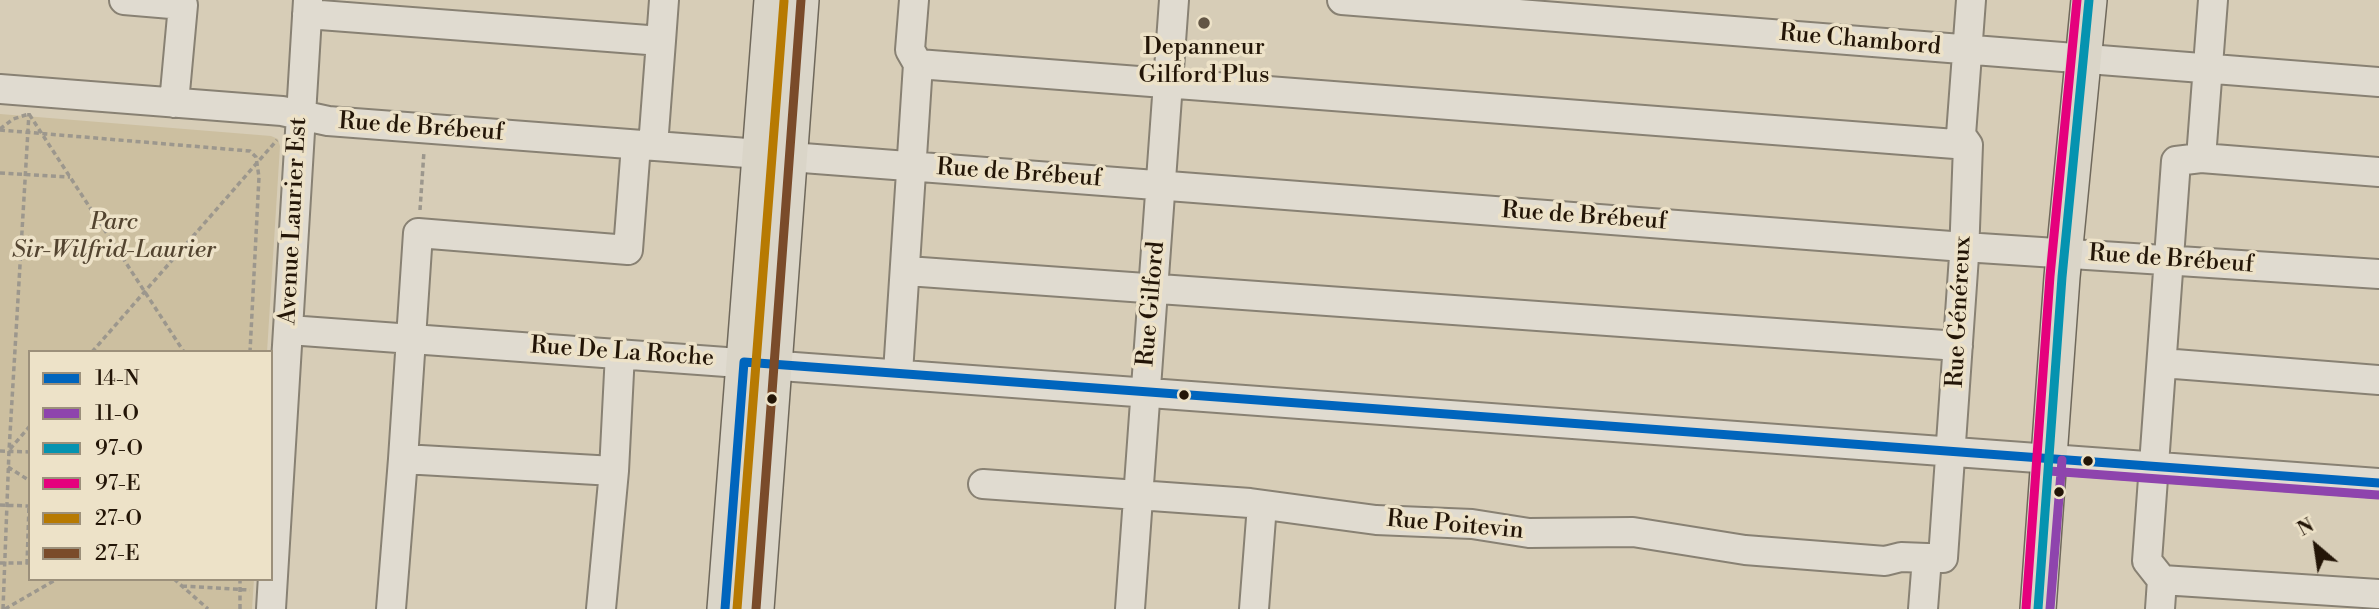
<!DOCTYPE html>
<html>
<head>
<meta charset="utf-8">
<style>
	body { margin:0 }
	#map { position:relative; width:2379px; height:609px; overflow:hidden; background:#d7cdb7; font-family:"Libre Bodoni",serif }
	canvas { display:block }
	.legend { position:absolute; left:28px; top:350px; width:245px; height:231px; box-sizing:border-box; background:#ede2c8; border:2px solid #9c907b; margin:0; padding:9px 12px; list-style:none; font-size:21px; color:#231507 }
	.legend li { display:flex; align-items:center; gap:14px; height:35px }
	.legend b { width:35px; border:2px solid #9c907b }
	.north { position:absolute; left:2281px; top:511px; width:70px; height:70px; -webkit-text-stroke:5px #ede2c8; paint-order:stroke; rotate:331deg; font-size:19px; font-weight:700; line-height:28px; text-align:center; color:#231507 }
	.north::after { content:''; display:block; margin:auto; width:24px; height:32px; background:#231507; clip-path:polygon(50% 0,100% 100%,50% 72%,0 100%) }
</style>
</head>
<body>
<div id="map">
<canvas width="2379" height="609"></canvas>
<ul class="legend">
<li><b style="height:9px;background:#0065bd"></b>14-N</li>
<li><b style="height:9px;background:#8e44ad"></b>11-O</li>
<li><b style="height:9px;background:#0593b0"></b>97-O</li>
<li><b style="height:9px;background:#e5007d"></b>97-E</li>
<li><b style="height:9px;background:#b77a02"></b>27-O</li>
<li><b style="height:9px;background:#7a4b2a"></b>27-E</li>
</ul>
<div class="north">N</div>
</div>
<script>
const c = document.querySelector('canvas').getContext('2d');
c.lineJoin = 'round';
function fill(path, color) {
  c.fillStyle = color;
  c.fill(path, 'evenodd');
}
function trace(path, color, width, dash) {
  c.strokeStyle = color;
  c.lineWidth = width;
  c.lineCap = dash ? 'butt' : 'round';
  c.setLineDash(dash || []);
  c.stroke(path);
}
function label(font, color, halo, rows, align = 'center') {
  c.font = font + ' "Libre Bodoni",serif';
  c.lineWidth = 7;
  c.setLineDash([]);
  c.textBaseline = 'middle';
  c.strokeStyle = halo;
  c.fillStyle = color;
  for (const [text, x, y, turn = 0] of rows) {
    c.save();
    c.translate(x, y);
    c.rotate((+turn || 0) * Math.PI / 180);
    c.textAlign = isNaN(turn) ? turn : align;
    if (halo) c.strokeText(text, 0, 0);
    c.fillText(text, 0, 0);
    c.restore();
  }
}
fill(new Path2D(`
	M0 114 271 136 278 139 280 146 267 352H30V579H254L252 609H0Z`), '#ccbfa0');
const minor = new Path2D(`
	M124 0 183 5 174 103
	M914 0 910 50 918 64 1968 145
	M1342 0 2379 82
	M307 14 661 41 653 146
	M661 41 664 0
	M0 89 282 111 328 121 760 154
	M790 157 1964 247 2379 274
	M2201 158 2213 0
	M907 271 1958 346
	M289 330 2379 483
	M620 353 614 471 403 459 418 233 628 250 636 145
	M2162 363 2379 380
	M898 373 918 64
	M983 484 1250 503 1376 520 1472 524 1529 533 1633 532 1745 550 1885 561 1901 557 1927 558
	M2162 580 2379 594
	M271 609 308 0
	M391 609 403 459
	M601 609 614 471
	M1130 609 1174 0
	M1254 609 1262 505
	M1923 609 1927 558H1943L1964 256 1968 145 1961 135 1971 0
	M2160 609 2162 580 2147 561 2176 161 2201 158 2379 172`);
const major = new Path2D(`
	M725 609 772 0
	M756 609 801 0
	M2038 609 2062 277 2089 0`);
trace(minor, '#888173', 32);
trace(major, '#6f685b', 38);
trace(new Path2D(`
	M0 129 13 119 29 114 184 352
	M0 130 250 151 256 157 259 177 250 352
	M0 173 70 177
	M420 210 424 151
	M92 352 277 140
	M10 449 30 426
	M0 451 30 452
	M8 467 30 481
	M0 505 29 506
	M0 563H29
	M27 564 29 506
	M174 579 208 609
	M182 586 250 590
	M3 609 9 451 29 113
	M5 609 57 579
	M240 609V579`), '#9c978d', 3.5, [5, 3.5]);
trace(minor, '#e0dbd0', 28);
trace(major, '#dad5c8', 35);
trace(new Path2D(`
	M725 609 744 362 2379 483`), '#0065bd', 9);
trace(new Path2D(`
	M2049 471 2378 495
	M2050 609 2062 460`), '#8e44ad', 9);
trace(new Path2D(`
	M2038 609 2062 277 2089 0`), '#0593b0', 9);
trace(new Path2D(`
	M2026 608 2050 276 2077 0`), '#e5007d', 9);
trace(new Path2D(`
	M737 609 784 1`), '#b77a02', 9);
trace(new Path2D(`
	M756 609 801 0`), '#7a4b2a', 9);
for (const [x, y, r, color] of [
	[1204,23,7,"#625545"],
	[1184,395,6,"#231507"],
	[772,399,6,"#231507"],
	[2088,461,6,"#231507"],
	[2059,492,6,"#231507"]
]) {
  const dot = new Path2D();
  dot.arc(x, y, r, 0, 2 * Math.PI);
  c.fillStyle = color;
  c.fill(dot);
  trace(dot, '#ede2c8', 2.5);
}
label('24px', '#231507', '#ede2c8', [
	["Rue Chambord",1860,41,5],
	["Rue de Brébeuf",421,128,4],
	["Rue de Brébeuf",1019,174,4],
	["Rue de Brébeuf",1584,217,4],
	["Avenue Laurier Est",294,221,-87],
	["Rue de Brébeuf",2171,260,4],
	["Rue Gilford",1152,304,-85],
	["Rue Généreux",1960,312,-87],
	["Rue De La Roche",622,353,4],
	["Rue Poitevin",1455,526,5]
]);
label('24px', '#231507', '#ede2c8', [
	["Depanneur",1204,48],
	["Gilford Plus",1204,76]
]);
label('italic 24px', '#534430', '#ede2c8', [
	["Parc",114,223],
	["Sir-Wilfrid-Laurier",114,251]
]);
</script>
</body>
</html>
